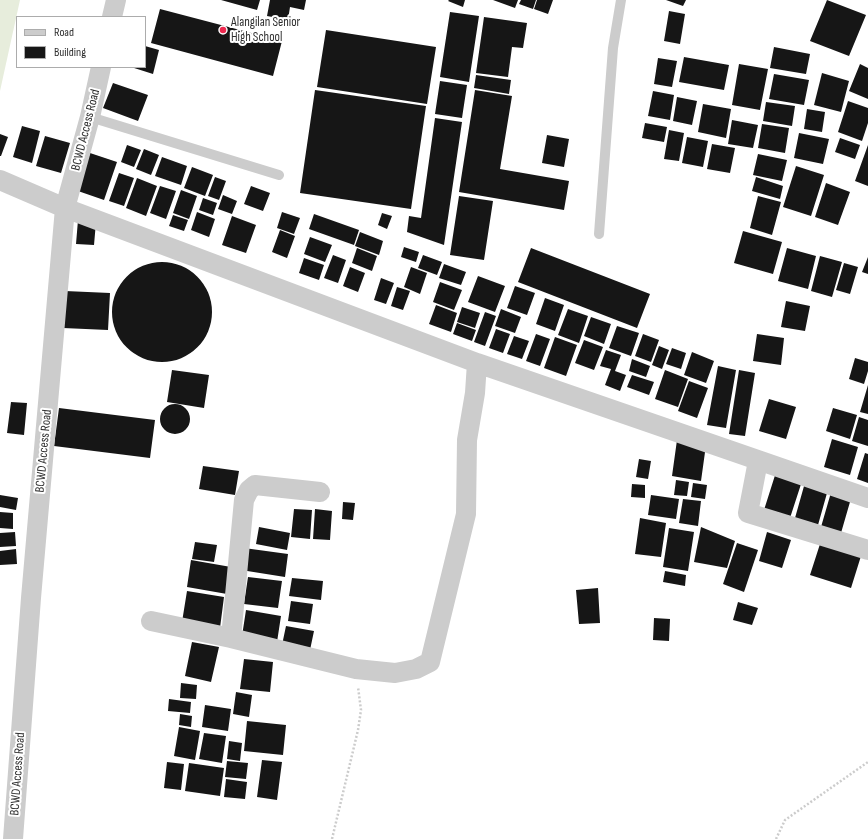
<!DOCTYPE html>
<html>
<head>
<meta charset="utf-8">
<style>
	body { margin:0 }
	#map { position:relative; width:868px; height:839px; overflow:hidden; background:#fff; font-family:"Sofia Sans Condensed",sans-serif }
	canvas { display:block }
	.legend { position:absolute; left:16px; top:16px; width:130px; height:52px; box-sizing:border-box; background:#fff; border:1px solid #acacac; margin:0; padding:5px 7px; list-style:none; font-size:12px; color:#2f2f2f }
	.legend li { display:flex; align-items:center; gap:8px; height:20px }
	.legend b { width:20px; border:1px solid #acacac }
</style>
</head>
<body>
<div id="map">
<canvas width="868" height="839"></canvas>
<ul class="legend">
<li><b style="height:5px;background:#ccc"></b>Road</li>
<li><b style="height:11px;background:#161616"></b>Building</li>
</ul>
</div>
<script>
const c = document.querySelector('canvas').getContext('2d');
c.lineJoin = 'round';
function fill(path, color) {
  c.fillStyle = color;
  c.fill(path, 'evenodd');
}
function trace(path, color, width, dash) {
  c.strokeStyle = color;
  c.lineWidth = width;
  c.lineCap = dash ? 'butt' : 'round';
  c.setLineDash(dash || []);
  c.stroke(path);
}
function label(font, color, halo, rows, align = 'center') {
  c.font = font + ' "Sofia Sans Condensed",sans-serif';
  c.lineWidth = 4;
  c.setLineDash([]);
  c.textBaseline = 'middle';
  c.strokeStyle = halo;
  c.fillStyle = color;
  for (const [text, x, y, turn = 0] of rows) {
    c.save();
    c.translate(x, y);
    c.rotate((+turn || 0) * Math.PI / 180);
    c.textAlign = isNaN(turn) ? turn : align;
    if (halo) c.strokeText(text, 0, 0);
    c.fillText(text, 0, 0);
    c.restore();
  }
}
fill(new Path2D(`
	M0 0H20L0 91Z`), '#e7eddc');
fill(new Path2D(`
	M221 0H260L257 10Z
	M270 0H306L304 10 290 7 288 20 267 16Z
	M449 0H465L463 7 448 1Z
	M493 0H518L515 8Z
	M521 0H536L533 9 519 4Z
	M537 0H553L548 14 534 9Z
	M666 0H686L683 6Z
	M827 0 866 15 849 56 810 41Z
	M160 9 282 41 273 76 151 43Z
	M669 11 685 14 680 44 664 41Z
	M450 12 479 16 469 82 440 77Z
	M484 17 527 23 523 48 512 47 508 77 476 73Z
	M326 30 436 47 427 104 317 87Z
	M145 46 159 50 153 74 131 67H145Z
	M774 47 810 54 806 74 770 68Z
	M684 57 729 65 724 90 679 82Z
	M658 58 677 61 672 87 654 84Z
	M739 64 768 69 760 110 732 105Z
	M860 64 868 68V99L849 91Z
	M822 73 849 81 841 112 814 105Z
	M774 74 809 80 804 105 769 99Z
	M476 75 511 80 509 94 474 88Z
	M440 81 467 85 462 118 435 114Z
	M113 83 148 95 138 121 103 108Z
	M315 90 426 106 411 209 300 193Z
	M475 90 512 96 500 169 569 181 564 210 459 192Z
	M653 91 674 95 670 120 648 116Z
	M677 97 697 101 692 125 673 121Z
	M848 101 868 108V123L862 141 838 132Z
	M766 102 795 106 792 126 763 121Z
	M703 104 731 109 726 138 698 132Z
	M807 109 825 112 822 132 804 129Z
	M435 118 462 122 444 245 407 232 409 216 421 218Z
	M732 120 758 125 753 148 728 144Z
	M645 123 667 127 664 142 642 138Z
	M762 124 789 128 785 153 758 148Z
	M22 126 40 131 32 163 13 157Z
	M669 130 684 133 679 161 664 159Z
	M799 133 829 139 823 164 794 158Z
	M0 134 8 137 1 156H0Z
	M547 135 569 139 564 167 542 163Z
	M45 136 70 143 61 173 36 166Z
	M687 137 708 141 703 167 682 163Z
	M840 138 860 145 855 159 835 152Z
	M712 144 735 148 730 173 707 169Z
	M127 145 141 150 134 167 121 162Z
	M868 145V186L855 181Z
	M144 149 159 155 151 175 136 169Z
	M90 153 117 162 104 200 78 191Z
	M758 154 787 160 782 181 753 175Z
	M162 157 187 166 181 185 155 176Z
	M796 166 824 175 811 216 783 207Z
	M192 167 213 175 205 196 184 188Z
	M119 173 134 178 124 206 109 201Z
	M215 177 226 181 219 200 208 196Z
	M756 177 783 186 780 199 752 191Z
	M137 178 157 186 146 216 126 208Z
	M826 183 850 192 838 225 815 217Z
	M160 186 176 191 166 219 150 213Z
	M251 186 270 193 263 211 244 204Z
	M181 190 197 196 189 219 173 213Z
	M223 195 237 201 232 214 218 209Z
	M459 196 493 201 484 260 450 255Z
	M758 196 781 202 772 235 750 228Z
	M203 198 217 203 213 215 199 210Z
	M197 212 215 219 209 237 191 230Z
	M282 212 300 218 294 234 277 228Z
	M382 213 392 216 387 229 378 225Z
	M314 214 359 230 354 245 309 229Z
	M173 215 188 220 184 231 169 226Z
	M232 216 256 225 246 253 222 245Z
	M78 220 96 222 94 245 76 244Z
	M280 230 295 236 287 258 272 252Z
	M743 231 782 242 773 274 734 263Z
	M360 232 383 241 379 255 355 246Z
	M310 237 332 245 325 262 304 254Z
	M404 247 419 252 416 262 401 257Z
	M357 248 377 256 372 271 352 263Z
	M531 248 650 294 637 328 518 282Z
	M787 248 816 256 808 289 778 281Z
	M333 255 346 260 338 283 324 278Z
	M423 255 442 262 437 275 418 268Z
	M820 256 842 262 832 297 811 291Z
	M868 257V274L862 272Z
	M304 258 324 265 319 280 299 273Z
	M112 312a50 50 0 1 1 100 0a50 50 0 1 1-100 0Z
	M844 263 858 267 850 294 836 290Z
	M444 264 466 272 461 285 439 278Z
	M350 267 365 273 358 292 343 286Z
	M411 267 427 273 420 294 404 287Z
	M478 276 505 286 495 312 468 302Z
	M381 278 394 283 386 304 374 300Z
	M440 282 462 290 454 310 433 302Z
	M515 286 535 293 527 315 507 308Z
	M397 287 410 291 403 310 391 306Z
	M65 291 110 293 108 330 63 328Z
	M545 298 564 305 555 331 536 324Z
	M786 301 810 306 805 331 781 327Z
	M436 305 457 313 451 332 429 324Z
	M462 307 480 313 475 328 457 322Z
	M501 309 521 317 515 333 495 326Z
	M568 309 588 316 579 343 558 335Z
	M485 312 496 316 485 346 474 342Z
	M591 317 611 324 604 344 584 336Z
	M457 323 476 330 472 341 453 334Z
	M617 326 639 333 631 356 609 348Z
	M496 329 510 334 503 353 489 348Z
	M536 334 550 339 540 366 526 361Z
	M643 334 659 340 651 362 635 356Z
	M757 334 784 338 781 365 753 361Z
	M514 336 529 341 522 359 507 354Z
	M555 337 577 345 566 376 544 368Z
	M584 340 603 347 594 370 575 363Z
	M659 346 669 350 662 369 652 365Z
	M672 348 686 353 681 369 666 364Z
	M606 350 621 355 615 371 626 375 620 391 605 385 611 369 600 366Z
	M692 352 714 361 706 383 684 375Z
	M855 358 868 362V371L864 384 849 379Z
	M632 359 650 366 646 377 629 371Z
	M718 366 736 370 726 428 707 425Z
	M172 370 209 375 204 408 167 402Z
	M665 370 688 379 678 407 655 399Z
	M739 370 755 373 745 436 729 434Z
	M632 375 654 382 649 395 627 387Z
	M689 381 708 388 697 418 678 411Z
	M868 385V414L860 412Z
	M769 399 796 407 786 439 759 431Z
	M11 402 27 403 24 435 7 433Z
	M160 419a15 15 0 1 1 30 0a15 15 0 1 1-30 0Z
	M59 408 155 420 150 458 54 446Z
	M833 408 857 415 850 439 826 431Z
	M859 417 868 420V446L852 441Z
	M832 439 858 447 850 475 824 467Z
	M677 440 706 445 701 481 672 476Z
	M865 453 868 454V483L857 479Z
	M639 459 651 461 648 479 636 477Z
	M203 466 239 471 235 495 199 489Z
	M777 469 803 478 790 518 764 510Z
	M806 479 829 486 818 525 795 518Z
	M676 480 689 482 687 496 674 495Z
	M693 483 707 485 705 499 691 497Z
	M632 484 645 485V498L631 497Z
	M832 489 852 495 841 533 821 527Z
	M0 495 18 498 16 510 0 507Z
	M651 495 679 499 676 519 648 515Z
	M683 499 701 501 698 526 679 523Z
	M343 502 355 503 353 520 342 519Z
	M294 509 312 510 310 539 291 537Z
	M315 509 332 511 330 540 313 539Z
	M0 512 13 513V529L0 528Z
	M640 518 666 523 661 557 635 554Z
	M259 527 290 533 287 550 256 544Z
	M701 527 735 541 727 568 694 562Z
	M669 528 694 532 688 571 663 567Z
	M15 532 16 546 0 547V533Z
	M767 532 791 540 782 568 759 561Z
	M195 542 217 545 214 562 192 559Z
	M737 543 758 550 744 592 723 584Z
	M820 544 861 556 851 588 810 575Z
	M244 548 288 554 285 577 241 570Z
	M16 549 17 564 0 565V551Z
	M191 560 231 567 227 594 187 587Z
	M665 571 686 575 685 586 663 582Z
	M248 577 282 581 278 608 244 604Z
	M292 578 323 581 321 600 289 596Z
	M598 588 600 623 579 624 576 590Z
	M187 591 224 597 220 628 182 622Z
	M291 601 313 604 310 624 288 621Z
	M738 602 758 608 752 625 733 620Z
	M246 610 281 616 277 642 242 636Z
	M654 618 670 619 669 641 653 640Z
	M286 626 314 631 310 650 282 645Z
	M192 642 219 647 211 682 185 676Z
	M244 659 273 662 270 692 240 689Z
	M181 683 197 685 196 699 180 698Z
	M236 692 252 695 249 717 233 714Z
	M169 699 191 702 190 713 168 711Z
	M205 705 231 709 228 731 202 727Z
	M180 714 192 716 191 727 179 725Z
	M247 721 286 725 283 755 244 751Z
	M179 727 200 731 195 760 174 756Z
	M204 733 226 736 222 763 199 759Z
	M229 741 242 743 240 761 227 759Z
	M262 760 282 762 277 800 257 797Z
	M227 761 248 763 246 779 225 777Z
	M167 762 184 764 181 790 164 788Z
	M189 763 224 768 220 796 185 791Z
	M226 779 247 782 245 799 224 797Z`), '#161616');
trace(new Path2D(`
	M332 839 358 730 361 710 358 687
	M776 839 785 820 868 762`), '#ccc', 2.5, [2, 2]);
trace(new Path2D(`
	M90 117 279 175
	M599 234 613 48 621 0`), '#ccc', 10);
trace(new Path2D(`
	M112 17 116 0
	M0 180 65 208 477 363 868 498
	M758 461 748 513 868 550
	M151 621 231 638 356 669 395 673 416 669 430 662 466 514 467 440 475 393 477 363
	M231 638 244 500 249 490 255 485 320 492
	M13 839 31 598 65 208 90 117 101 67`), '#ccc', 20);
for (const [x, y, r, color] of [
	[223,30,4,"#ee294f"]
]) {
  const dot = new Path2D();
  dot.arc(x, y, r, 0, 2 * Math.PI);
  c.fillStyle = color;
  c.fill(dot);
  trace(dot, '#fff', 1.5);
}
label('13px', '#2f2f2f', '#fff', [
	["Alangilan Senior",231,23],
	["High School",231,38]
], 'left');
label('13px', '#2f2f2f', '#fff', [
	["BCWD Access Road",86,130,-76],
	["BCWD Access Road",44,451,-85],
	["BCWD Access Road",18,774,-86]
]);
</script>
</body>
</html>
